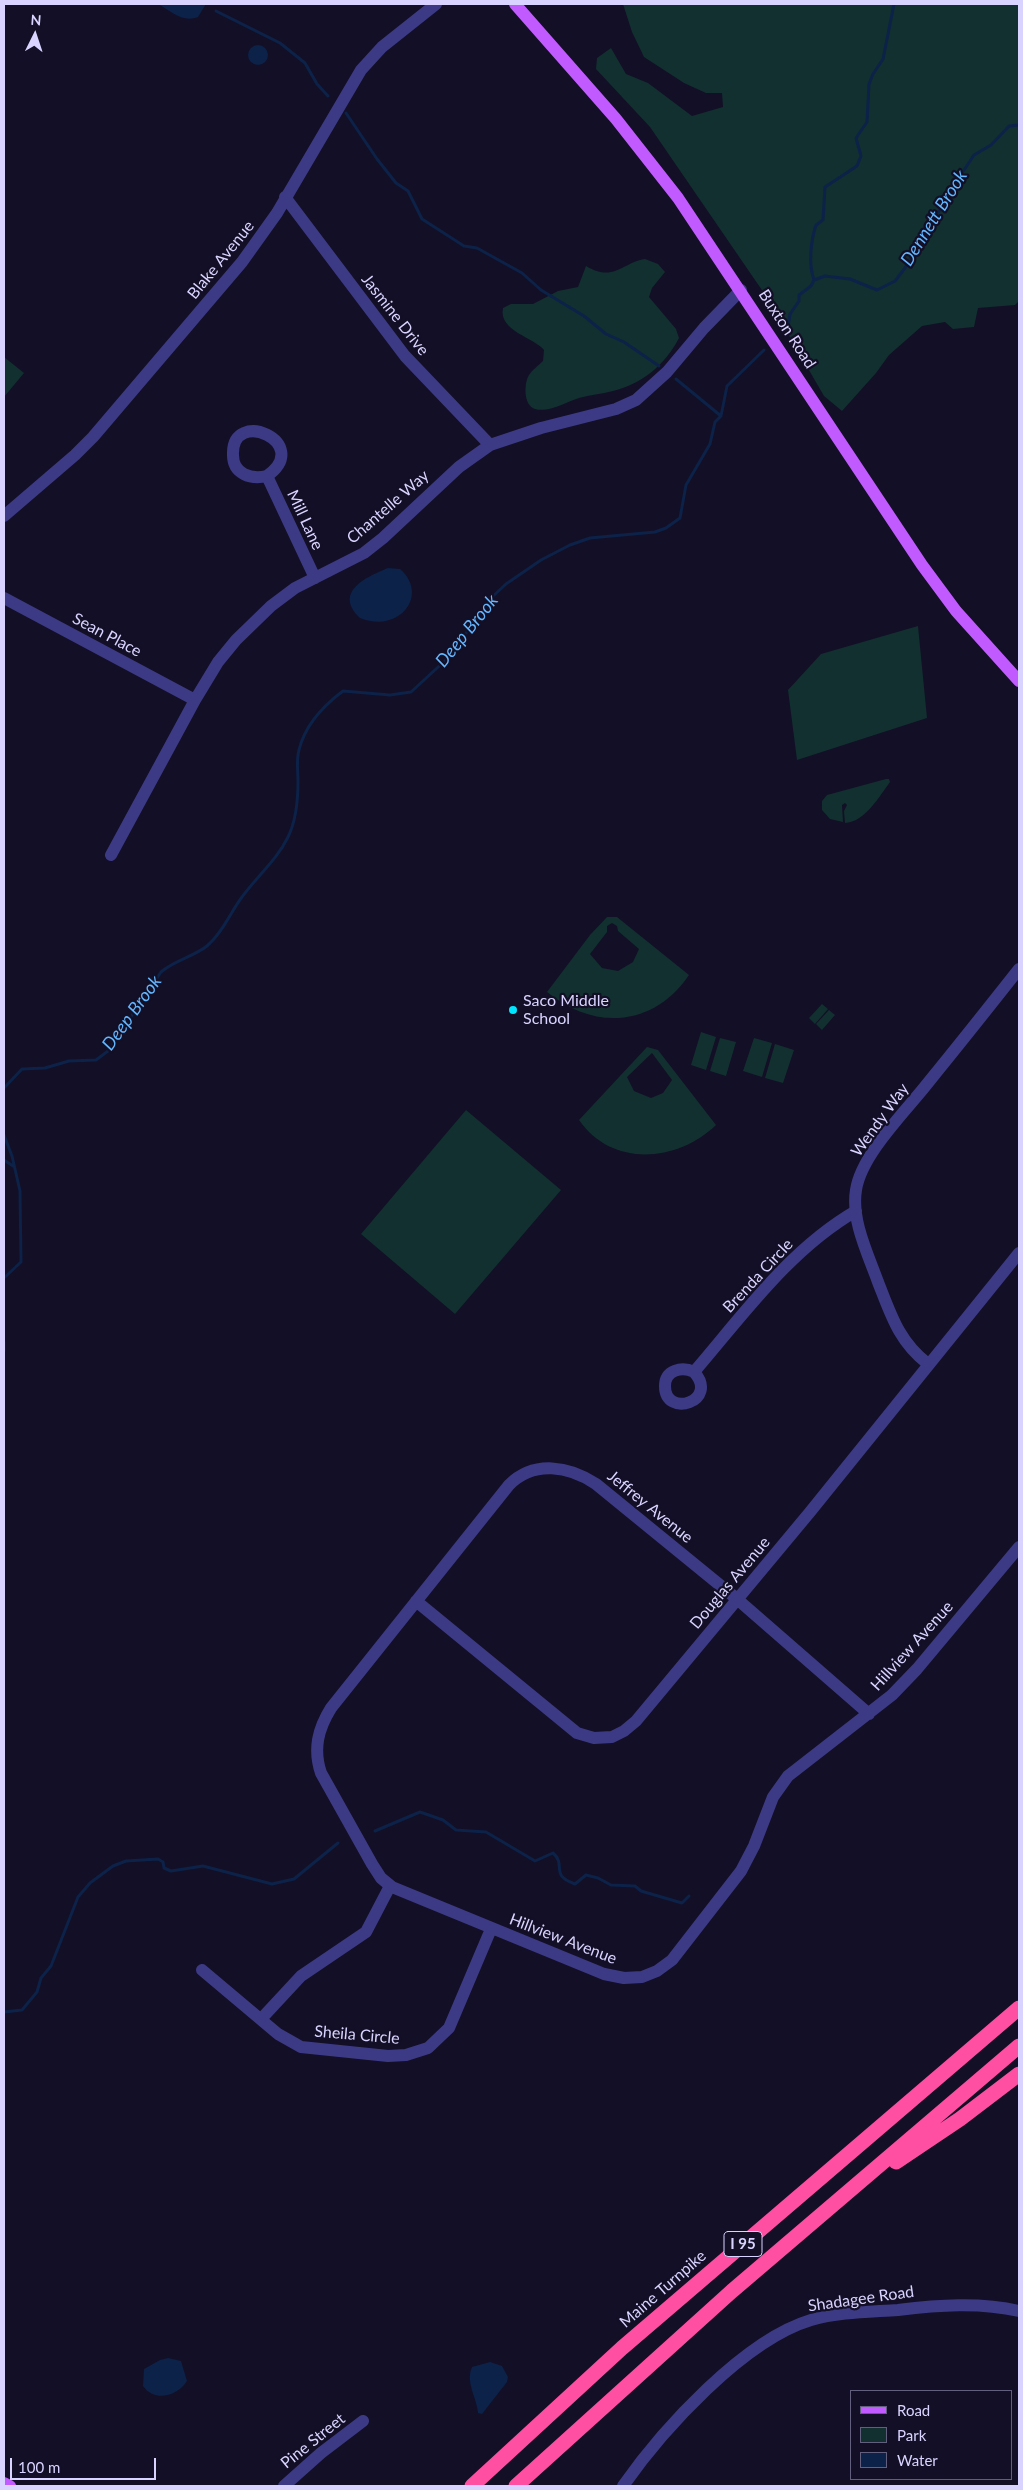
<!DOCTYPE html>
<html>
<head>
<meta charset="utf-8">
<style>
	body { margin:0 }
	#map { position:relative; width:1023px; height:2490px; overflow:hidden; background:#130f26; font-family:Lato,sans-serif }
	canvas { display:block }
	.frame { position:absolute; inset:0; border:5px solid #d9d4ff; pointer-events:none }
	.legend { position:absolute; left:850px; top:2390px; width:162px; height:90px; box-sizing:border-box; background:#130f26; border:1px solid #625e7d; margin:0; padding:6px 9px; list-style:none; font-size:15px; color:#d9d4ff }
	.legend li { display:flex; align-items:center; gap:10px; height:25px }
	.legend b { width:25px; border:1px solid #625e7d }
	.north { position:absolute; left:10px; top:10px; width:50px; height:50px; -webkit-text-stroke:4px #130f26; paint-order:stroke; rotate:4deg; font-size:14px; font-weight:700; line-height:20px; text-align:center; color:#d9d4ff }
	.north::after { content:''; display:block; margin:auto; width:18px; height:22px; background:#d9d4ff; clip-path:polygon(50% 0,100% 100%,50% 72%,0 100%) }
	.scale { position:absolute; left:10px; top:2458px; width:146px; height:22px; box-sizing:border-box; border:2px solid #d9d4ff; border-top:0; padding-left:6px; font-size:15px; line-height:18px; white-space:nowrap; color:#d9d4ff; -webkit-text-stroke:4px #130f26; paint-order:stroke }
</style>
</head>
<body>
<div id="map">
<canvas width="1023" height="2490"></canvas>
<div class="frame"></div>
<ul class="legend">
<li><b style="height:6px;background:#c25bff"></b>Road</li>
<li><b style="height:14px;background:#12302f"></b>Park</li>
<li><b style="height:14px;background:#0c2248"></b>Water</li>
</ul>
<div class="north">N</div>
<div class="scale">100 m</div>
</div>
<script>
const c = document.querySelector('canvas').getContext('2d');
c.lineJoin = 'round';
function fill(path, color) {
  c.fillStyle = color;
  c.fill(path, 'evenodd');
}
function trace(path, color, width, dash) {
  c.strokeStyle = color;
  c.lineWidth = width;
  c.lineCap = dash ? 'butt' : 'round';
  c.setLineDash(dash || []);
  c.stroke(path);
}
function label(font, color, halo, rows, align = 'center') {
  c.font = font + ' Lato,sans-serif';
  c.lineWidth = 4.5;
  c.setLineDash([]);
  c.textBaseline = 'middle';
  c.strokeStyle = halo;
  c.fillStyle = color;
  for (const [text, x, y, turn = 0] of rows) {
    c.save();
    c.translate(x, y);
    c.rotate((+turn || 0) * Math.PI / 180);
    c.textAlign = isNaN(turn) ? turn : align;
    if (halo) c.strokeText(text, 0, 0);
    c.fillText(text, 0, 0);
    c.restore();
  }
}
fill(new Path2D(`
	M623 4H1019V301L1015 305 978 308 974 327 953 329 945 322 922 326 889 355 876 373 842 411 824 396 766 296 650 127 596 69 597 58 611 48 626 74 648 83 692 116 723 107 722 93H706L684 83 644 57 632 32Z
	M645 259 658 264 665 272 652 288 649 297 676 329 679 338C665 365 642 384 613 391 601 394 590 395 579 398 566 402 549 413 535 409 523 405 524 383 529 375 532 370 539 365 543 361L544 350C535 338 498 331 503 308L511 304H533L558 291 578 287 586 266C614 283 623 262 645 259Z
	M4 357 24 373 4 397Z
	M918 626 927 718 797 760 788 690 821 654Z
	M886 779H889L890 782C879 797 865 822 845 823L844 811 847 805 845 803 842 805 843 822 830 819 822 810V801L827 795Z
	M607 917H617L689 975C654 1027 594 1031 547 992L590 935ZM612 923 617 926 618 931 639 949 633 962 618 971 602 968 590 954 607 932V926Z
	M822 1004 828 1009 815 1024 809 1018Z
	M829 1010 835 1015 822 1030 816 1024Z
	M701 1032 716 1037 706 1070 691 1065Z
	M720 1038 736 1042 726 1076 710 1071Z
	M754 1038 772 1043 762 1077 743 1071Z
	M775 1044 794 1050 783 1083 765 1078Z
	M647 1047 658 1050 716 1125C678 1162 612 1168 579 1120ZM652 1053 672 1080 663 1093 651 1098 634 1091 627 1077Z
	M466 1110 561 1190 455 1314 361 1234Z`), '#12302f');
fill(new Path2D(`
	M158 4H206L198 17C182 23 171 11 158 4Z
	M248 55a10 10 0 1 1 20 0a10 10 0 1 1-20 0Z
	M388 568 400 569C430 595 399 634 360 618 333 592 366 577 388 568Z
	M168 2358 181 2361 187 2381C177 2397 154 2402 143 2386L144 2369 160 2360Z
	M490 2362 502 2366 508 2377 507 2382 482 2414 478 2413C477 2398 465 2382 472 2367Z`), '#0c2248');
trace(new Path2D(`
	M216 11 280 43 305 63 317 84 328 96
	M346 113 377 159 396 183 408 191 422 219 464 246 477 248 522 273 541 290 584 316 606 334 624 342 659 366
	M814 280 825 276 850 279 877 290 895 281 905 268 932 219 953 195 956 182 974 155 991 145 1009 126 1019 125
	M787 334 790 314 799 301V295L811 286 814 280C808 264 811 240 816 225L823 220 825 187 857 166 861 156 856 138 867 122 869 84 873 74 883 59 894 4
	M676 379 721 416
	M4 1088 22 1069 45 1068 69 1061 96 1060 108 1051 161 972C175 960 193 957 207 946 223 932 230 913 242 897 257 876 277 860 288 837 296 821 298 798 298 781 298 771 296 760 299 750 305 725 323 706 343 691L390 695 411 692 449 657 492 597 506 584 541 560 570 545 590 538 655 532 666 528 680 518 686 485 710 444 715 422 721 416 727 386 764 350
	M4 1135 12 1156 20 1191 21 1262 4 1278
	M4 1160 13 1166
	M4 1342V1351
	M375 1831 420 1812 443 1820 456 1830 486 1832 535 1861 553 1853C567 1865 549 1875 575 1884L586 1875 598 1878 611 1885 635 1886 641 1891 682 1903 689 1896
	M4 2012 22 2010 37 1992 41 1978 51 1966 78 1897 90 1883 113 1866 126 1861 158 1859 163 1862 164 1868 171 1871 203 1866 272 1884 294 1879 338 1843`), '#0c2248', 3);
trace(new Path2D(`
	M285 197 405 356 490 445
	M267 476C251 480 233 474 233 455 231 406 314 443 267 476L315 578
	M4 516 75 455 93 437 242 262 277 213 361 70 382 47 436 4
	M4 598 195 700
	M111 855 195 700 218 662 236 640 271 606 295 588 364 553 383 538 459 467 490 445 541 428 616 409 636 400 667 372 704 328 741 290
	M928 1364C899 1342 891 1315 878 1282 868 1254 851 1220 856 1190 861 1155 905 1112 927 1084 958 1046 989 1007 1019 969
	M694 1372C720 1401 665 1419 665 1386 665 1370 682 1366 694 1372 743 1315 790 1249 856 1211
	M416 1601 577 1733 594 1738 612 1737 624 1731 636 1721 810 1512 1019 1253
	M869 1714 737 1599 596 1484C569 1466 534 1460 509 1485L331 1708C318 1729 313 1749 321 1773L372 1864 381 1878 392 1887 604 1974 624 1978 642 1977 657 1971 672 1960 741 1871 754 1846 773 1797 788 1776 892 1695 917 1669 1019 1547
	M202 1970 278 2034 301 2047 388 2056 406 2055 428 2048 449 2028 491 1929
	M262 2018 301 1976 366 1932 390 1886
	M284 2486 321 2453 363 2421
	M623 2486C663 2429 744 2340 811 2320 839 2312 870 2312 898 2310 938 2305 980 2302 1019 2311`), '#3d3a85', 12);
trace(new Path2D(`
	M515 4 616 119 678 198 922 565 956 611 1019 681
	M4 2483 10 2486`), '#c25bff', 12);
trace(new Path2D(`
	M896 2162 960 2119 1019 2074
	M472 2486 622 2348 1019 2008
	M516 2486 732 2291 1019 2046`), '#ff4fa3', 15);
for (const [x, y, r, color] of [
	[513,1010,5,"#00e5ff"]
]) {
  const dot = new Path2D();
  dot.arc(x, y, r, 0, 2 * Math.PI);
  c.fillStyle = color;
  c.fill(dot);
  trace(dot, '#130f26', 2);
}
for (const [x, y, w] of [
	[743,2244,38]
]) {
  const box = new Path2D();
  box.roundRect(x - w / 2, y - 12.5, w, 25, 4);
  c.fillStyle = '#130f26';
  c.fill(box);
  trace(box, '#d9d4ff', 1);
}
label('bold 15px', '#d9d4ff', null, [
	["I 95",743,2244]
]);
label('16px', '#d9d4ff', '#130f26', [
	["Blake Avenue",221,260,-51],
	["Jasmine Drive",395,315,52],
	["Buxton Road",787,329,57],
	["Chantelle Way",388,507,-41],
	["Mill Lane",305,520,65],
	["Sean Place",107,635,28],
	["Wendy Way",880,1120,-54],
	["Brenda Circle",758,1276,-47],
	["Jeffrey Avenue",650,1507,39],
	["Douglas Avenue",730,1583,-50],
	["Hillview Avenue",912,1646,-48],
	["Hillview Avenue",563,1939,21],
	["Sheila Circle",357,2035,5],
	["Maine Turnpike",663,2289,-41],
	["Shadagee Road",861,2299,-8],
	["Pine Street",313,2441,-39]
]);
label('16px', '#d9d4ff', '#130f26', [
	["Saco Middle",523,1001],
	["School",523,1019]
], 'left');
label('italic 18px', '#62b6ff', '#130f26', [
	["Dennett Brook",934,218,-58],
	["Deep Brook",467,631,-51],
	["Deep Brook",132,1013,-54]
]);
</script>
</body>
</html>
